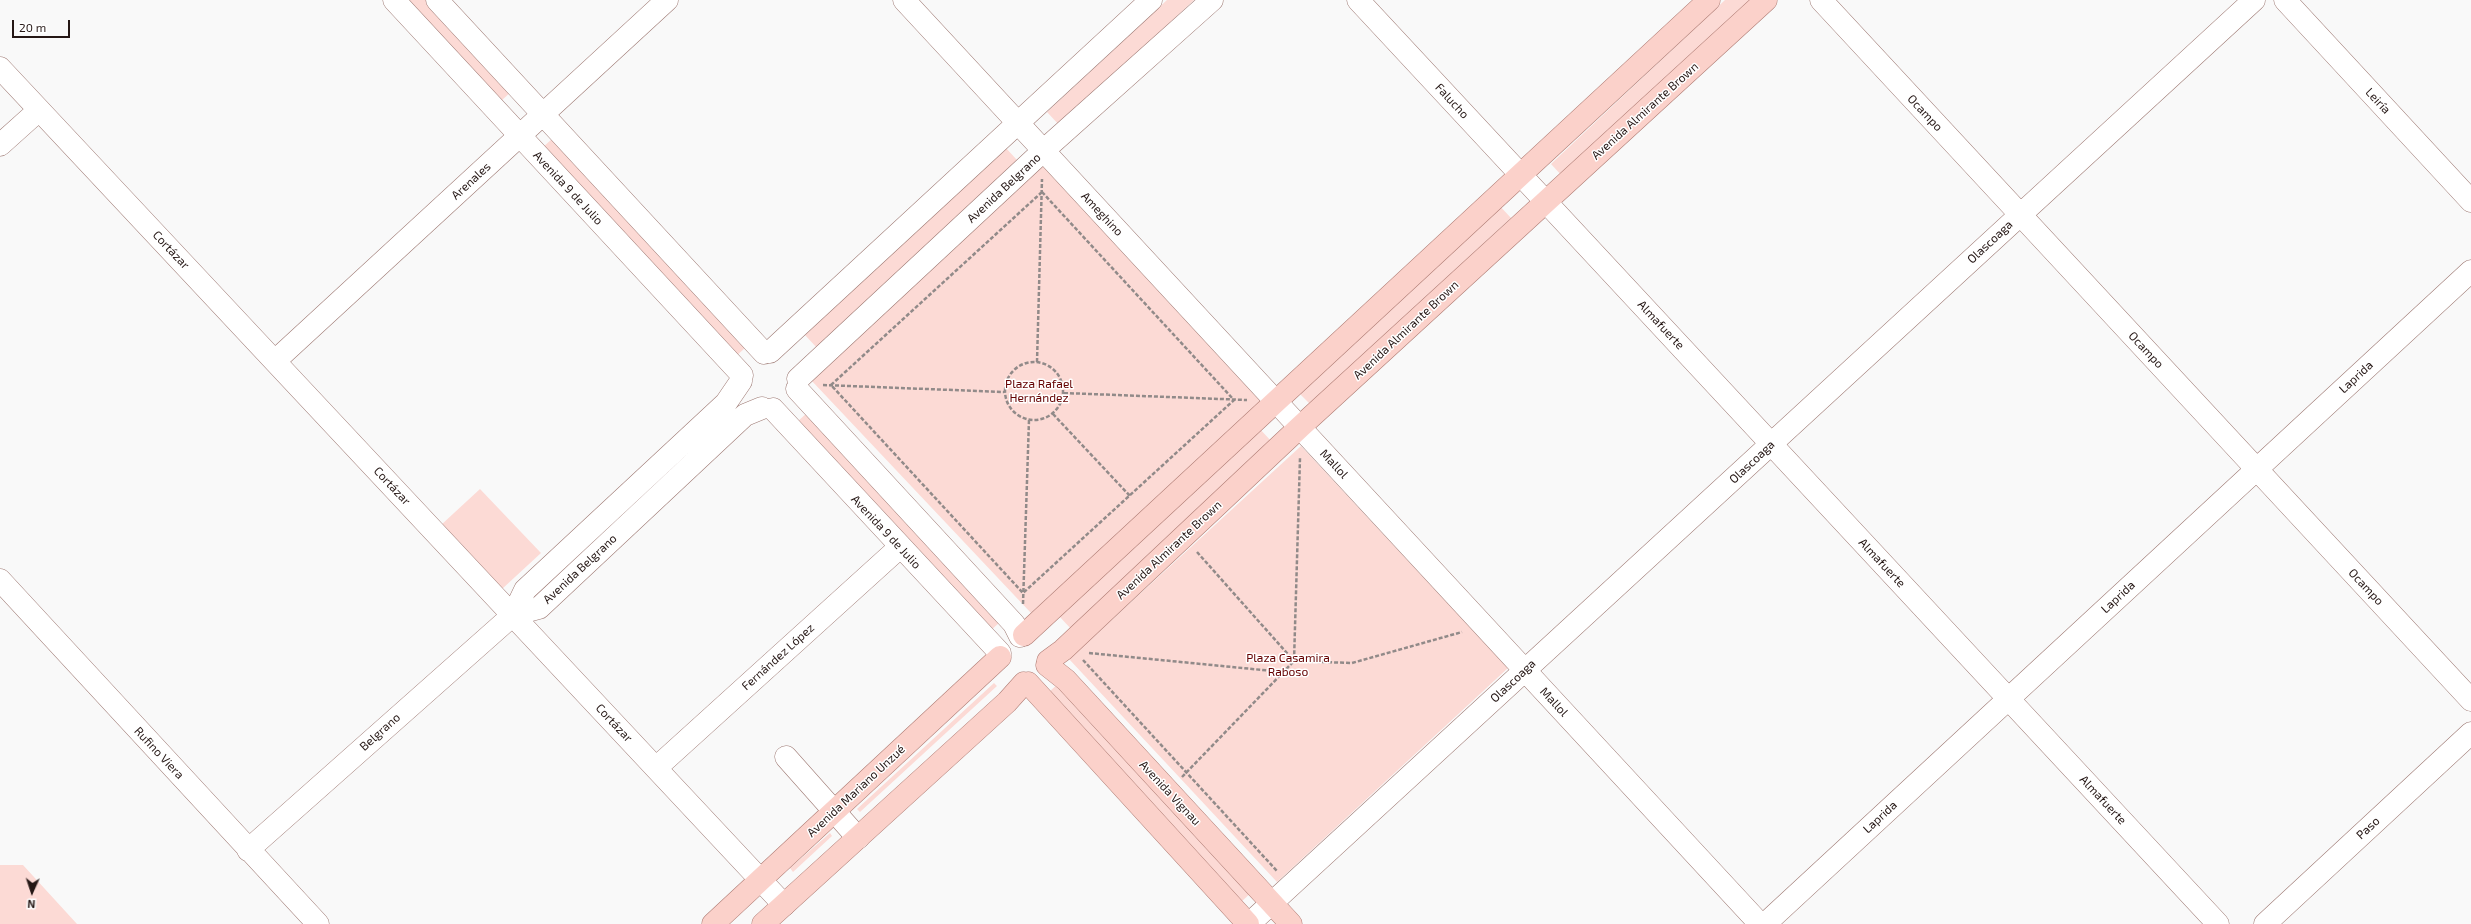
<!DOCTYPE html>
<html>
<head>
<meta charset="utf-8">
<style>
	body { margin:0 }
	#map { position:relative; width:2471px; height:924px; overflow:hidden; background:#f9f9f9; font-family:"Exo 2",sans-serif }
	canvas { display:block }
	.north { position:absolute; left:12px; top:872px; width:40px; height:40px; -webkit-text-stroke:3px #fff; paint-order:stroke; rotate:183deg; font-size:11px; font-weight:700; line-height:16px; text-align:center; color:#251715 }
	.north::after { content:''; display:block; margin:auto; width:14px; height:18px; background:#251715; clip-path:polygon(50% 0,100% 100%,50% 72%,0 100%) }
	.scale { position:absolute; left:12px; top:20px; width:58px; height:18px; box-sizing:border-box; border:2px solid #251715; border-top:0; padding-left:5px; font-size:12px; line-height:14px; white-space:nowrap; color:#251715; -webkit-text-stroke:3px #fff; paint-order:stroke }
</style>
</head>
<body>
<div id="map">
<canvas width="2471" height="924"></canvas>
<div class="north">N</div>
<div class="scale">20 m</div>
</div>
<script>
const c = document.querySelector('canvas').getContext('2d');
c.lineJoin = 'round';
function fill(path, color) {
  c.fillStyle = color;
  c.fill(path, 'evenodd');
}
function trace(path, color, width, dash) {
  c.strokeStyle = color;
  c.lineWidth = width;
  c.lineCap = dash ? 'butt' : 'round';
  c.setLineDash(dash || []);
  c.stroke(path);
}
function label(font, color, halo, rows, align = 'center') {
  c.font = font + ' "Exo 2",sans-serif';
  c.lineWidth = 3;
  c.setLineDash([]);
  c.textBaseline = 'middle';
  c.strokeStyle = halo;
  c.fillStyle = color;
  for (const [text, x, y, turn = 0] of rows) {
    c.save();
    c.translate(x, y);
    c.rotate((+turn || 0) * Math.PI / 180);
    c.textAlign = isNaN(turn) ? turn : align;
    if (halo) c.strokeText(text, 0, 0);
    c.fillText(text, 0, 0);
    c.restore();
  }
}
fill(new Path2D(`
	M409 0H429L512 91 501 101Z
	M1167 0H1194L1060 126 1047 112Z
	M1725 0H1752L1563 177 1551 164Z
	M553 138 745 348 734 358 542 148Z
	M1005 147 1017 160 817 348 805 335Z
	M1039 160 1264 401 1031 613 811 380Z
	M1498 204 1511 218 1311 405 1298 392Z
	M808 412 1000 622 989 632 797 422Z
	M1259 428 1272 442 1072 630 1059 616Z
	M1301 446 1508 668 1277 882 1069 659Z
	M480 489 541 553 502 589 441 525Z
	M1060 682 1252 892 1241 902 1049 692Z
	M994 683 997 686 860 812 857 809Z
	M830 833 832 836 793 872 790 868Z
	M0 865H23L77 924H0Z`), '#fcdad5');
const minor = new Path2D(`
	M394 0 742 375
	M437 0 764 353
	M904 0 1760 924
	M1358 0 2218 924
	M1821 0 2471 700
	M2285 0 2471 201
	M0 68 784 905
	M0 145 39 110
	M770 352 1151 0
	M275 361 667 0
	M798 379 1043 151 1212 0
	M797 389 1014 624 1020 636
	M773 409 1000 653
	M0 580 318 924
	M513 615 539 608 745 415 762 408
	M786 757 858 838
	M656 768 900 547
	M248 850 513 615 525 590 726 403 741 381
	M1249 924 2254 0
	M1765 924 2471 271
	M2265 924 2471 733`);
const major = new Path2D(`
	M1024 635 1709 0
	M1048 661 1063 650 1300 427 1766 0
	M1047 665 1066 680 1291 924
	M1028 683 1248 924
	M713 924 1000 657
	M763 924 1007 702 1024 683`);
trace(minor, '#9d7872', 23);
trace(major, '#af7c74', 23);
trace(new Path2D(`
	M1042 192 1234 400 1023 593 831 385Z
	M1005 391a29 29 0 1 1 58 0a29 29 0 1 1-58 0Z
	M1037 362 1042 179
	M823 385 1004 392
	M1064 393 1247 400
	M1053 414 1130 496
	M1197 552 1294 661 1352 663 1462 632
	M1023 604 1029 420
	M1089 653 1283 672
	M1083 660 1277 871
	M1182 777 1294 661 1300 458`), '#918a89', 2.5, [4, 2]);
trace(minor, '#fff', 22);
trace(major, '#fbd1ca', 22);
label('12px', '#251715', '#fff', [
	["Falucho",1452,101,47],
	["Leiría",2378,101,47],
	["Avenida Almirante Brown",1645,111,-42],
	["Ocampo",1925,113,47],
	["Arenales",471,181,-43],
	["Avenida 9 de Julio",568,188,47],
	["Avenida Belgrano",1004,188,-43],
	["Ameghino",1102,214,47],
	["Olascoaga",1990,242,-43],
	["Cortázar",171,250,47],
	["Almafuerte",1661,325,47],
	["Avenida Almirante Brown",1406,330,-43],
	["Ocampo",2146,350,47],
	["Laprida",2356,377,-43],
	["Olascoaga",1752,462,-43],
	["Mallol",1334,464,47],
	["Cortázar",392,486,47],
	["Avenida 9 de Julio",886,532,47],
	["Avenida Almirante Brown",1169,550,-43],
	["Almafuerte",1882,563,47],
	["Avenida Belgrano",580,569,-43],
	["Ocampo",2366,587,47],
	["Laprida",2118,597,-43],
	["Fernández López",778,657,-42],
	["Olascoaga",1513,681,-43],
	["Mallol",1554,702,47],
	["Cortázar",614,723,47],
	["Belgrano",380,732,-42],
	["Rufino Viera",159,753,47],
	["Avenida Mariano Unzué",856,791,-43],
	["Avenida Vignau",1170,793,47],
	["Almafuerte",2103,800,47],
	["Laprida",1880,817,-43],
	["Paso",2368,828,-43]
]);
label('12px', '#640101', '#fff', [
	["Plaza Rafael",1039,384],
	["Hernández",1039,398],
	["Plaza Casamira",1288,658],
	["Raboso",1288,672]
]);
</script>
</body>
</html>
